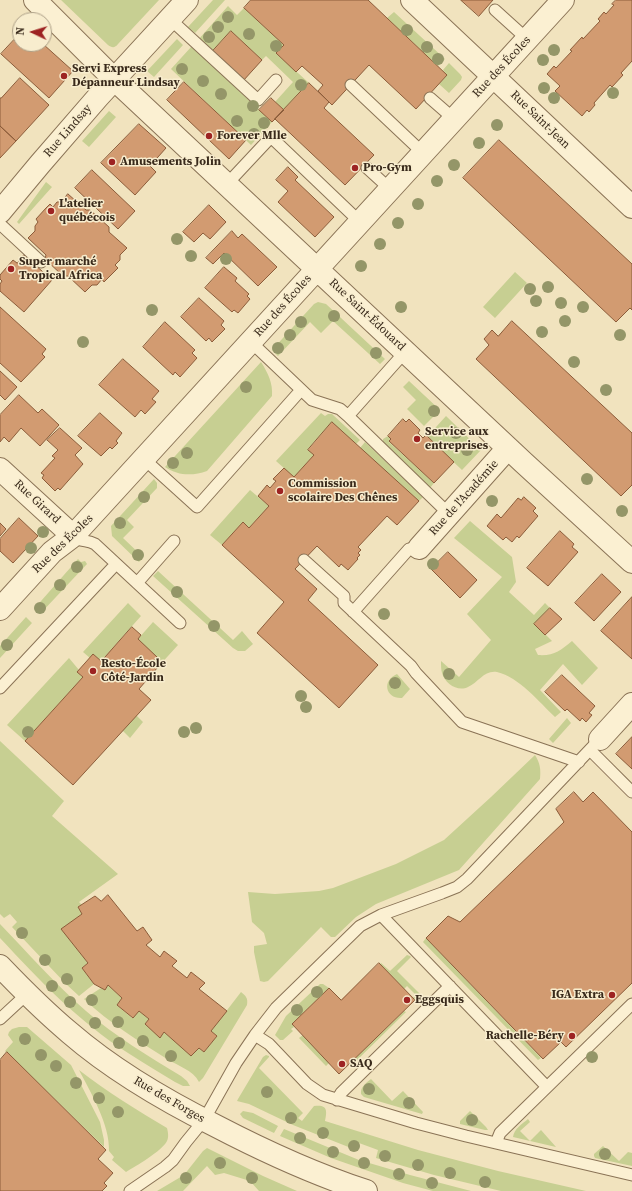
<!DOCTYPE html>
<html>
<head>
<meta charset="utf-8">
<style>
	body { margin:0 }
	#map { position:relative; width:632px; height:1191px; overflow:hidden; background:#f1e3be; font-family:"Source Serif 4",serif }
	canvas { display:block }
	.north { position:absolute; left:12px; top:12px; width:40px; height:40px; box-sizing:border-box; background:#f8edce; border:1px solid #ac9f86; border-radius:50%; rotate:274deg; font-size:11px; font-weight:700; line-height:16px; text-align:center; color:#392a1b }
	.north::after { content:''; display:block; margin:auto; width:14px; height:18px; background:#9d2322; clip-path:polygon(50% 0,100% 100%,50% 72%,0 100%) }
</style>
</head>
<body>
<div id="map">
<canvas width="632" height="1191"></canvas>
<div class="north">N</div>
</div>
<script>
const c = document.querySelector('canvas').getContext('2d');
c.lineJoin = 'round';
function fill(path, color) {
  c.fillStyle = color;
  c.fill(path, 'evenodd');
}
function trace(path, color, width, dash) {
  c.strokeStyle = color;
  c.lineWidth = width;
  c.lineCap = dash ? 'butt' : 'round';
  c.setLineDash(dash || []);
  c.stroke(path);
}
function label(font, color, halo, rows, align = 'center') {
  c.font = font + ' "Source Serif 4",serif';
  c.lineWidth = 3;
  c.setLineDash([]);
  c.textBaseline = 'middle';
  c.strokeStyle = halo;
  c.fillStyle = color;
  for (const [text, x, y, turn = 0] of rows) {
    c.save();
    c.translate(x, y);
    c.rotate((+turn || 0) * Math.PI / 180);
    c.textAlign = isNaN(turn) ? turn : align;
    if (halo) c.strokeText(text, 0, 0);
    c.fillText(text, 0, 0);
    c.restore();
  }
}
fill(new Path2D(`
	M61 0H159L118 44C115 48 112 48 108 45Z
	M213 0H225L195 33 188 27Z
	M228 6 237 15 244 8 284 45 276 53 309 83 284 110 275 102 293 82 266 56 262 60 231 31 212 52 198 40Z
	M394 12 445 59 438 66 387 18Z
	M177 39 183 45 154 77 147 71Z
	M192 46 272 122 251 145 171 69Z
	M449 63 460 74 462 77 461 80 449 93 439 84 447 75 443 70Z
	M109 111 116 117 89 147 82 141Z
	M46 182 52 187 19 224 17 222Z
	M515 272 527 283 495 318 483 307Z
	M318 302 326 304 385 359 380 364 333 321 321 333 310 322 278 356 272 350 314 304Z
	M261 362C268 373 273 383 272 396L207 471C193 476 178 476 165 467Z
	M409 381 440 410 424 426 407 409 416 400 403 387Z
	M321 413 325 416 328 414H332L360 440 356 444 332 423 308 449 314 455 294 477 276 461Z
	M446 416 481 450 462 470 427 437Z
	M388 436 391 439 389 442 434 483 430 488 383 445V439Z
	M365 442 423 497 419 501 360 448Z
	M154 479 157 483V488L127 520 134 527 123 538 143 557 139 562 112 536 111 526Z
	M250 490 269 506 249 528 243 522 222 545 210 535Z
	M470 521 512 557 516 582 509 592 534 615 545 603 550 608 535 624 552 641 535 649 538 655C554 656 560 651 572 641L598 668 582 685 563 664 540 690 561 712 555 717C539 702 519 677 497 672 484 670 479 682 468 687 458 692 445 684 442 673 441 670 441 665 441 661L459 677 491 640 467 614 502 577 454 538Z
	M78 559 81 562 85 561 87 564 40 614 34 609Z
	M158 571 233 640 242 631 253 644 245 651H238L233 648 153 576Z
	M128 603 141 616 101 661 93 654 90 658 83 652Z
	M26 617 32 623 0 658V646Z
	M153 622 178 645 158 667 152 662 138 639Z
	M69 658 79 670 77 672 83 677 25 741 7 725Z
	M397 674 410 689 402 698C386 699 381 681 397 674Z
	M136 715 143 722 130 738 122 730Z
	M567 718 571 723 553 743 549 739Z
	M0 741 64 801 52 816 118 874 79 902 82 905 78 907 82 914 62 929 88 963 82 968 94 984 79 996 66 984 12 927 17 922 10 914 4 918 0 914Z
	M535 755C540 763 541 769 540 779L459 870 376 904 356 917 335 937H331L321 927 268 981 264 982 260 981 254 952V946L267 944 264 933 252 922 248 892 275 894 319 891 333 888 396 864 444 840 491 797Z
	M0 924C28 953 55 984 86 1011 115 1036 148 1056 181 1076L187 1081 190 1086H183L175 1082C159 1072 143 1063 128 1053 79 1022 39 980 0 938Z
	M426 938 541 1058 538 1060 423 942Z
	M407 955 410 956 411 957 397 971 421 995 415 1000 413 998 416 995 407 986 404 989 380 964 381 963 390 971Z
	M320 984H323L329 988 292 1024 294 1027 291 1029 293 1031 283 1040H280L275 1035 286 1016Z
	M108 985 122 998 117 1005 132 1018 139 1011 149 1019 145 1024 160 1037 164 1032 191 1055 199 1048 204 1052 217 1036 211 1031 241 992C246 996 248 998 247 1005L203 1078 199 1082C193 1070 178 1066 167 1059 139 1041 109 1023 84 999L101 988 105 990Z
	M404 1011 406 1012 352 1065 350 1063Z
	M19 1027H27L71 1065 100 1122 104 1140V1147L5 1051 13 1042 8 1035 9 1032 12 1029Z
	M303 1035 329 1063 326 1066 299 1038Z
	M266 1055 269 1056V1057L259 1068 303 1113 298 1118 302 1121 314 1106C328 1104 327 1111 325 1121L418 1150 498 1171 586 1191H501L434 1175 376 1158 378 1150 359 1143 356 1150 293 1125 249 1104 237 1101 238 1099 263 1057Z
	M79 1070C107 1092 137 1110 167 1128 168 1132 169 1137 167 1141 162 1151 136 1166 126 1172L112 1160 114 1157 109 1151C110 1125 91 1093 79 1070Z
	M371 1079 392 1101 403 1091 423 1112 422 1114 364 1097 361 1094C360 1087 366 1083 371 1079Z
	M243 1111 253 1113 278 1126 274 1133 243 1118 240 1114Z
	M470 1111 486 1127 488 1130H485L460 1124V1121Z
	M528 1119 530 1122 520 1131 530 1141 541 1130 556 1147 513 1137C514 1129 522 1124 528 1119Z
	M284 1129 359 1160 410 1175 471 1191H433L403 1183 331 1158 280 1136Z
	M603 1146 619 1161 628 1152 632 1153V1166L595 1158 594 1156V1154Z
	M207 1148 263 1176 297 1191H259L250 1181 224 1173 215 1175 207 1166 183 1191H157L184 1175 203 1151Z`), '#c7cf92');
const building = new Path2D(`
	M251 0H368L447 75 416 109 369 65 332 105 318 91 323 85 302 66 296 72 276 53 284 45 244 8Z
	M461 0H493L479 16Z
	M616 0H632V61L621 73 623 75 612 87 610 85 594 103 595 105 589 112 587 110 582 116 555 91 560 86 547 74 554 66 556 68 572 51 570 50 582 37 583 39 600 21 598 19 604 12 606 14 614 5 612 4Z
	M231 31 262 60 243 81 212 52Z
	M14 40 17 43 20 39V44H43L73 71 49 98 1 54Z
	M20 78 49 105 16 141 0 126V98H1Z
	M184 82 246 140 229 159 167 100Z
	M309 83 329 102 324 108 374 155 345 185 275 119Z
	M271 98 284 110 272 122 259 110Z
	M139 124 166 148 150 166 156 172 135 195 101 163Z
	M0 126 16 141 0 158Z
	M499 140 632 264V310L630 308 616 322 463 178Z
	M288 167 298 177 295 180 334 217 315 237 278 202 288 191 276 180Z
	M92 170 135 211 118 229 75 188Z
	M68 194 86 210H90L109 227V232L127 248 120 255V260L115 265 118 268 104 282 102 279 97 285H92L85 292 68 276H63L45 259 46 255 28 238 35 231V226L38 222 36 219 46 208 50 204 53 207 57 202H61Z
	M209 205 226 222 210 239 203 233 194 242 183 232Z
	M232 231 238 238 242 234 277 267 258 286 224 253 213 264 206 258Z
	M24 255 52 280 24 312 0 291V284L2 281 0 279V275L13 260 17 263Z
	M224 267 237 278 235 281 249 294 247 296 250 299 238 313 234 310 232 312 205 288Z
	M199 298 224 321 221 325 225 329 212 342 209 338 206 341 181 317Z
	M0 307 46 349 42 354 45 357 21 382 0 363Z
	M512 321 632 433V485L621 496 476 359 489 345 484 339 492 330 498 336Z
	M165 322 195 350 192 353 197 358 180 377 175 372 173 375 143 347Z
	M123 359 159 391 152 399 156 402 145 414 141 410 135 417 99 385Z
	M0 371 17 387 5 400 0 395Z
	M19 395 38 413 42 409 59 425 40 446 21 428 9 442 4 437 0 442V415Z
	M100 413 122 433 116 441 118 443 112 449 110 447 101 456 78 436Z
	M403 419 406 422 409 419 420 430 418 433 423 438 426 435 454 462 434 483 389 441 391 439 388 436Z
	M332 422 419 501 397 525 387 516 358 547 361 550 358 553 360 555 357 558 358 559 348 570 341 564 339 567 317 546 295 569 317 589 308 600 378 665 339 708 257 633 284 602 222 545 243 522 249 528 269 506 258 496 267 485 270 488 276 481 273 479 284 468 294 477 314 455 308 450Z
	M60 428 82 448 75 455 83 464 60 490 58 488 55 491 42 478 44 475 41 473 55 458 52 456 58 450 47 440Z
	M524 497 536 508 533 511 538 516 519 538 517 536 512 542 506 537 503 540 487 526 497 514 501 518 518 498 521 500Z
	M19 518 38 536 13 563 0 551V539Z
	M0 523 6 529 0 536Z
	M560 531 574 544 572 547 578 552 548 586 527 568Z
	M448 552 477 580 460 598 431 569Z
	M602 574 621 592 594 621 575 603Z
	M632 597V659L601 631Z
	M550 608 562 619 545 635 534 624Z
	M132 627 141 635 138 639 157 657 152 662 158 667 139 689 151 700 73 785 25 741 83 677 77 672 93 654 101 661Z
	M562 675 595 706 589 713 592 715 586 722 582 718 580 721 567 709 565 711 545 692Z
	M632 737V769L616 754Z
	M574 792 583 802 593 792 632 832V983L566 1047 561 1042 543 1059 426 938 448 916 460 922 564 822 556 809Z
	M108 895 137 931 143 927 152 940 146 945 160 957 164 951 177 961 172 966 187 978 191 972 205 983 199 989 227 1011 211 1031 217 1036 204 1052 199 1048 191 1056 164 1032 160 1038 145 1024 149 1019 139 1011 133 1018 117 1005 122 998 108 985 105 990 94 984 82 968 88 963 61 929 82 914 78 907 95 896 101 901Z
	M379 963 415 1000 339 1074 292 1024 329 988 341 1000Z
	M7 1052 106 1150 98 1159 113 1173 104 1183 107 1186 102 1191H0V1060Z`);
fill(building, '#d29b71');
trace(building, '#8b5c3a', 1);
const service = new Path2D(`
	M495 10 527 39
	M170 19 258 100 276 80
	M351 85 423 153
	M430 98 454 119
	M367 168 390 189
	M227 184 271 137 360 222
	M0 224 41 262
	M251 342 312 400 340 409 348 416 405 352
	M348 416 449 514
	M144 459 197 507 301 390
	M73 536C82 543 86 539 95 544L180 623
	M304 560 344 596V603L411 666 416 673 462 722 579 762
	M137 583 174 541
	M353 612 409 549 419 548
	M0 688 116 564
	M590 750 632 792
	M381 915 547 1087
	M0 1019 27 994
	M255 1035 269 1044 307 1084 323 1095 416 1123 466 1136 632 1175
	M337 1100 341 1093 450 986
	M496 1143 500 1133 632 1004
	M130 1191 165 1167 173 1160 186 1142 204 1120 236 1063 255 1035 276 1008 360 926 381 915 442 893 457 887 467 879 600 739`);
const minor = new Path2D(`
	M35 0 114 79 524 463 632 562
	M412 0 632 207
	M0 469 73 536
	M419 548 508 448
	M0 609 52 552 73 536 563 0
	M600 739 632 704`);
const tertiary = new Path2D(`
	M0 212 40 164 98 97 187 0
	M0 966C22 989 45 1012 70 1033 114 1071 164 1100 216 1126 264 1151 314 1174 366 1191`);
trace(service, '#8a7356', 13);
trace(minor, '#8a7356', 24);
trace(tertiary, '#8a7356', 24);
trace(service, '#fbf0d2', 11);
trace(minor, '#fbf0d2', 22);
trace(tertiary, '#fbf0d2', 22);
c.fillStyle = '#949668';
for (const [x, y] of [
	[228,17],
	[218,27],
	[407,30],
	[249,34],
	[209,37],
	[276,46],
	[427,47],
	[554,50],
	[438,59],
	[543,60],
	[182,69],
	[203,81],
	[301,85],
	[544,88],
	[613,93],
	[221,94],
	[554,98],
	[253,106],
	[237,121],
	[264,123],
	[497,125],
	[254,134],
	[479,143],
	[454,165],
	[437,181],
	[418,204],
	[398,223],
	[177,239],
	[380,244],
	[191,256],
	[226,259],
	[361,266],
	[548,287],
	[530,289],
	[536,301],
	[561,303],
	[401,307],
	[583,307],
	[152,310],
	[334,316],
	[565,321],
	[301,322],
	[542,332],
	[290,335],
	[620,335],
	[83,342],
	[278,348],
	[376,353],
	[574,362],
	[246,387],
	[606,390],
	[434,411],
	[456,433],
	[467,450],
	[187,453],
	[173,463],
	[587,479],
	[144,497],
	[492,501],
	[622,511],
	[120,523],
	[43,532],
	[31,548],
	[138,555],
	[433,564],
	[77,567],
	[60,585],
	[177,592],
	[40,608],
	[384,614],
	[214,626],
	[7,645],
	[449,674],
	[395,683],
	[301,696],
	[306,707],
	[196,728],
	[28,732],
	[184,732],
	[22,933],
	[45,960],
	[67,979],
	[52,986],
	[317,992],
	[92,1000],
	[70,1002],
	[297,1010],
	[118,1022],
	[95,1023],
	[25,1039],
	[143,1041],
	[119,1043],
	[41,1055],
	[171,1056],
	[592,1057],
	[56,1066],
	[76,1083],
	[369,1089],
	[267,1092],
	[99,1098],
	[409,1103],
	[118,1112],
	[291,1118],
	[472,1120],
	[323,1133],
	[300,1138],
	[354,1146],
	[333,1152],
	[605,1154],
	[385,1156],
	[220,1163],
	[364,1163],
	[418,1165],
	[450,1173],
	[399,1174],
	[186,1178],
	[252,1178],
	[485,1182],
	[432,1183]
]) {
  c.beginPath();
  c.arc(x, y, 6, 0, 2 * Math.PI);
  c.fill();
}
for (const [x, y, r, color] of [
	[64,76,4,"#9d2322"],
	[209,136,4,"#9d2322"],
	[112,162,4,"#9d2322"],
	[355,168,4,"#9d2322"],
	[51,211,4,"#9d2322"],
	[11,269,4,"#9d2322"],
	[417,439,4,"#9d2322"],
	[280,491,4,"#9d2322"],
	[93,671,4,"#9d2322"],
	[612,995,4,"#9d2322"],
	[407,1000,4,"#9d2322"],
	[572,1036,4,"#9d2322"],
	[342,1064,4,"#9d2322"]
]) {
  const dot = new Path2D();
  dot.arc(x, y, r, 0, 2 * Math.PI);
  c.fillStyle = color;
  c.fill(dot);
  trace(dot, '#f8edce', 1.5);
}
label('12px', '#392a1b', '#f8edce', [
	["Rue des Écoles",502,67,-47],
	["Rue Saint-Jean",540,120,44],
	["Rue Lindsay",68,131,-49],
	["Rue des Écoles",283,306,-48],
	["Rue Saint-Édouard",367,315,43],
	["Rue de l'Académie",464,498,-48],
	["Rue Girard",37,502,43],
	["Rue des Écoles",63,544,-44],
	["Rue des Forges",169,1100,30]
]);
label('bold 12px', '#392a1b', '#f8edce', [
	["Servi Express",72,69],
	["Dépanneur Lindsay",72,83],
	["Forever Mlle",217,136],
	["Amusements Jolin",120,162],
	["Pro-Gym",363,168],
	["L'atelier",59,204],
	["québécois",59,218],
	["Super marché",19,262],
	["Tropical Africa",19,276],
	["Service aux",425,432],
	["entreprises",425,446],
	["Commission",288,484],
	["scolaire Des Chênes",288,498],
	["Resto-École",101,664],
	["Côté-Jardin",101,678],
	["IGA Extra",604,995,"right"],
	["Eggsquis",415,1000],
	["Rachelle-Béry",564,1036,"right"],
	["SAQ",350,1064]
], 'left');
</script>
</body>
</html>
